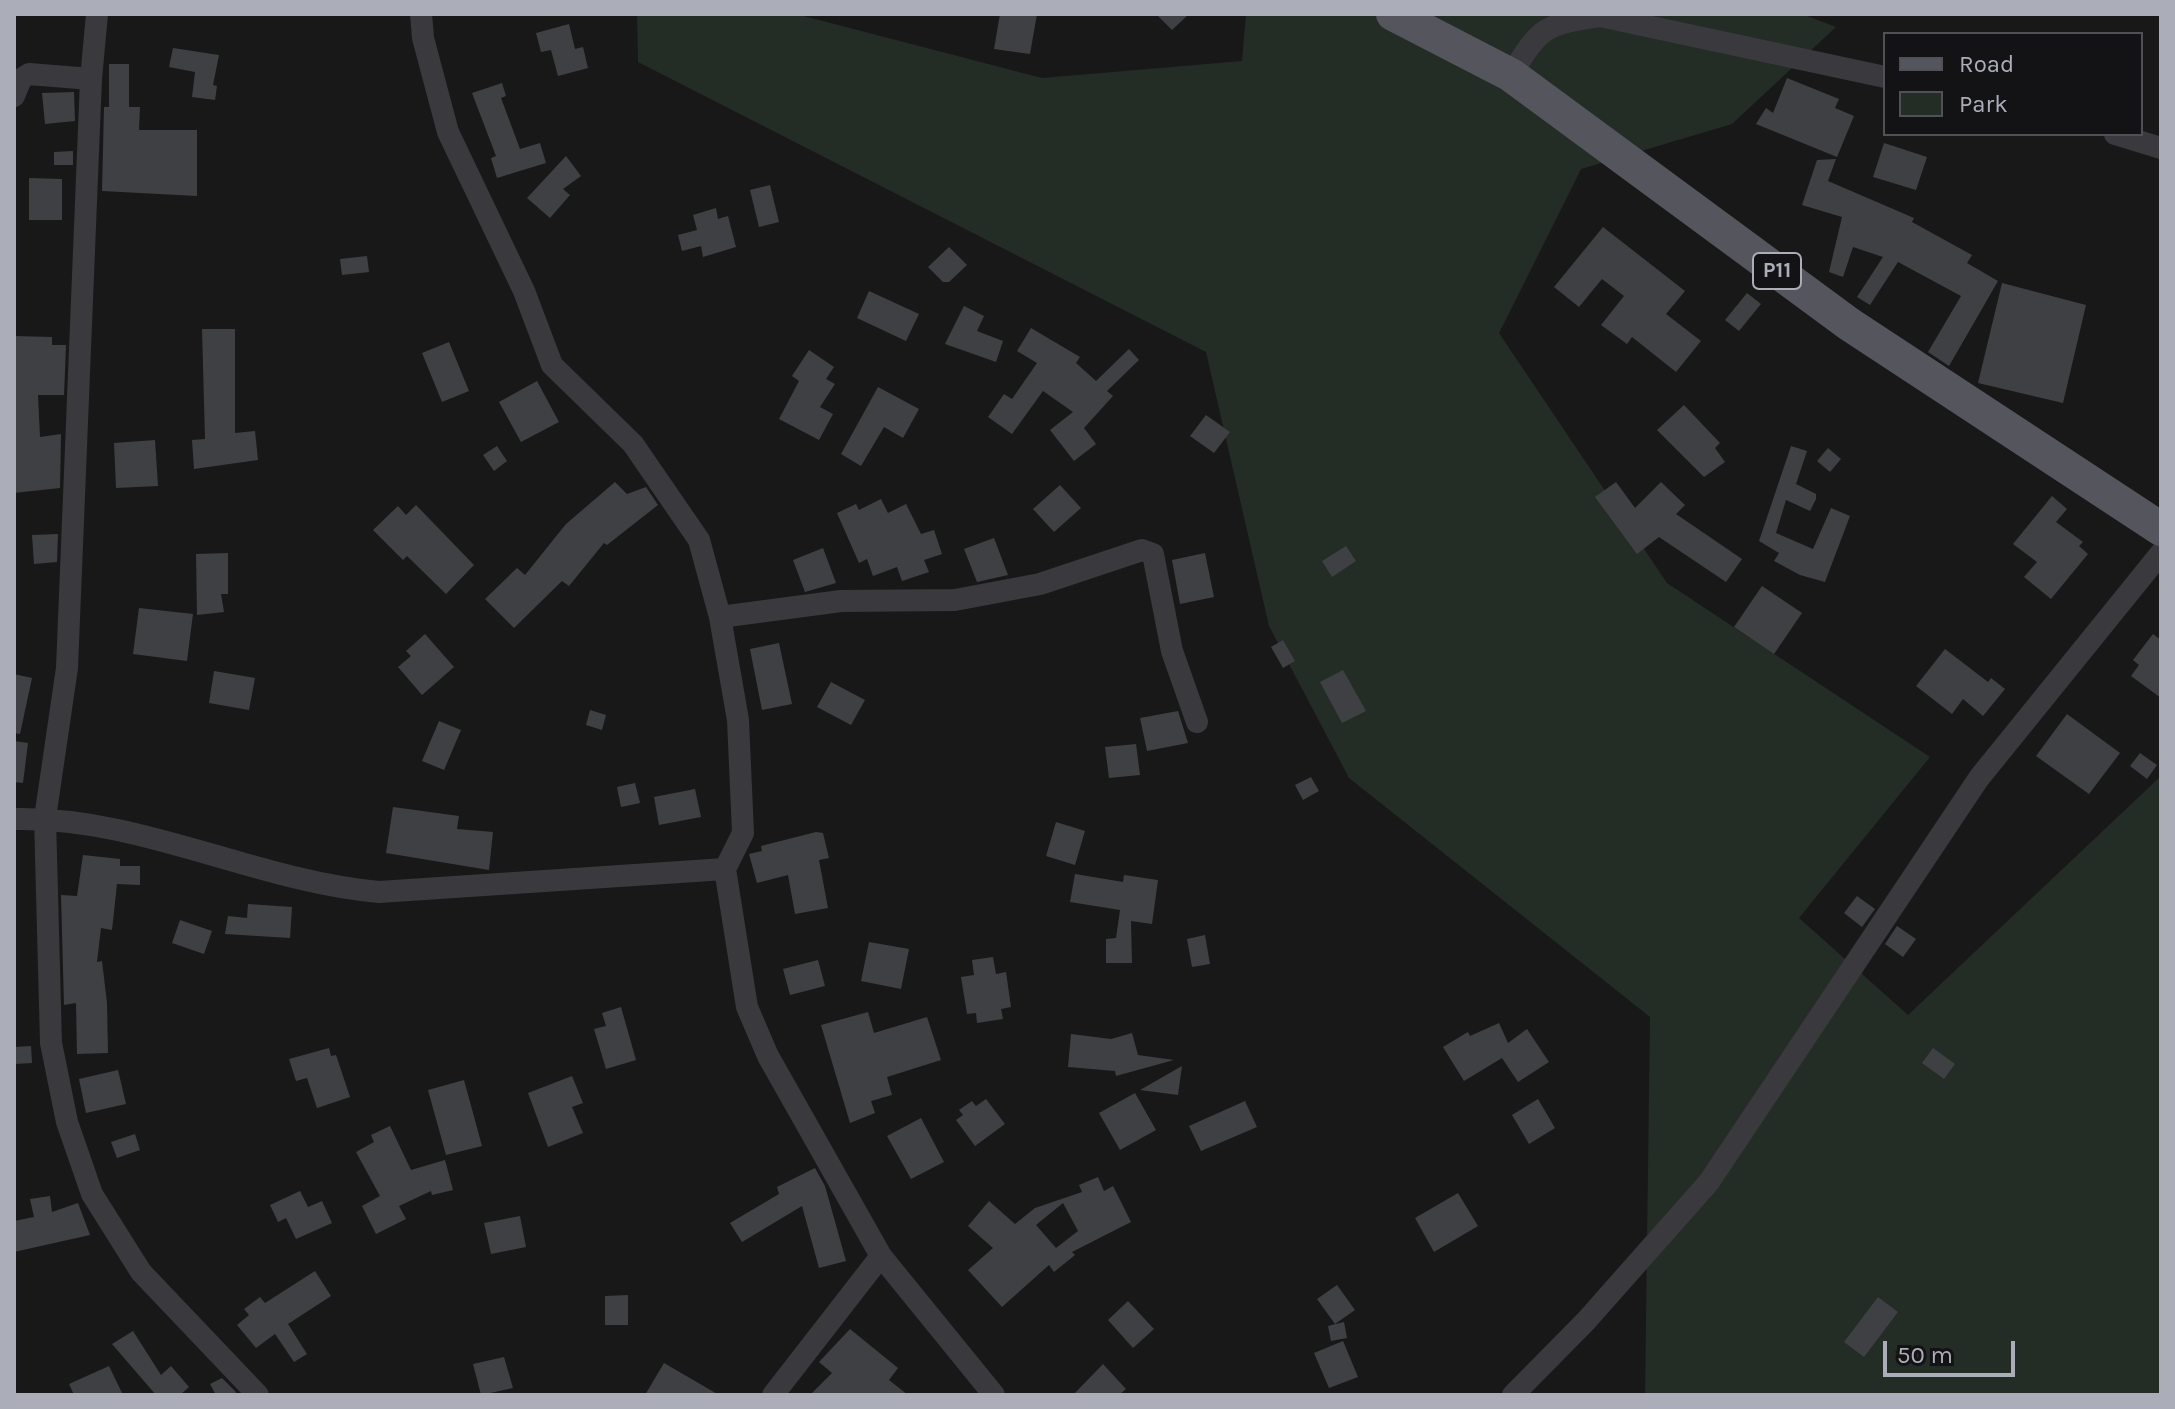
<!DOCTYPE html>
<html>
<head>
<meta charset="utf-8">
<style>
	body { margin:0 }
	#map { position:relative; width:2175px; height:1409px; overflow:hidden; background:#181819; font-family:Karla,sans-serif }
	canvas { display:block }
	.frame { position:absolute; inset:0; border:16px solid #abadb9; pointer-events:none }
	.legend { position:absolute; left:1883px; top:32px; width:260px; height:104px; box-sizing:border-box; background:#131315; border:2px solid #505157; margin:0; padding:10px 14px; list-style:none; font-size:24px; color:#abadb9 }
	.legend li { display:flex; align-items:center; gap:16px; height:40px }
	.legend b { width:40px; border:2px solid #505157 }
	.scale { position:absolute; left:1883px; top:1341px; width:132px; height:36px; box-sizing:border-box; border:4px solid #abadb9; border-top:0; padding-left:10px; font-size:24px; line-height:28px; white-space:nowrap; color:#abadb9; -webkit-text-stroke:6px #131315; paint-order:stroke }
</style>
</head>
<body>
<div id="map">
<canvas width="2175" height="1409"></canvas>
<div class="frame"></div>
<ul class="legend">
<li><b style="height:10px;background:#55555d"></b>Road</li>
<li><b style="height:22px;background:#242c26"></b>Park</li>
</ul>
<div class="scale">50 m</div>
</div>
<script>
const c = document.querySelector('canvas').getContext('2d');
c.lineJoin = 'round';
function fill(path, color) {
  c.fillStyle = color;
  c.fill(path, 'evenodd');
}
function trace(path, color, width, dash) {
  c.strokeStyle = color;
  c.lineWidth = width;
  c.lineCap = dash ? 'butt' : 'round';
  c.setLineDash(dash || []);
  c.stroke(path);
}
function label(font, color, halo, rows, align = 'center') {
  c.font = font + ' Karla,sans-serif';
  c.lineWidth = 6;
  c.setLineDash([]);
  c.textBaseline = 'middle';
  c.strokeStyle = halo;
  c.fillStyle = color;
  for (const [text, x, y, turn = 0] of rows) {
    c.save();
    c.translate(x, y);
    c.rotate((+turn || 0) * Math.PI / 180);
    c.textAlign = isNaN(turn) ? turn : align;
    if (halo) c.strokeText(text, 0, 0);
    c.fillText(text, 0, 0);
    c.restore();
  }
}
fill(new Path2D(`
	M637 14H796L1042 78 1242 61 1246 14H1802L1836 27 1732 124 1581 169 1499 333 1667 583 1930 757 1799 918 1908 1015 2161 776V1395H1645L1650 1017 1349 778 1269 626 1206 352 638 62Z`), '#242c26');
fill(new Path2D(`
	M1000 14H1037L1030 54 994 49Z
	M1156 14H1189L1172 30Z
	M569 24 575 49 583 47 588 68 558 76 551 50 541 52 536 33Z
	M173 48 219 55 213 85 217 86 215 100 192 97 195 72 169 67Z
	M109 64H129V107H140L139 130H197V196L102 191 104 107H109Z
	M1787 78 1839 99 1835 108 1854 116 1837 157 1756 124 1766 108 1773 113Z
	M502 83 506 96 501 98 520 149 540 143 546 163 497 178 491 158 496 156 472 93Z
	M74 92 75 121 45 124 42 93Z
	M1884 143 1927 157 1916 190 1873 177Z
	M73 151V165H54V152Z
	M566 156 581 176 563 189 570 195 550 218 527 198Z
	M1836 159 1828 181 1914 218 1912 222 1972 255 1967 263 1998 281 1949 366 1928 352 1961 296 1898 262 1870 305 1857 297 1883 257 1853 247 1843 277 1829 272 1842 217 1802 205 1817 160Z
	M29 178 62 179V220H29Z
	M770 185 779 222 759 227 750 190Z
	M716 208 718 219 728 216 736 247 703 257 701 246 682 251 678 235 697 230 693 215Z
	M1603 227 1685 291 1666 314 1701 341 1676 372 1632 337 1627 344 1601 325 1624 296 1602 279 1579 307 1554 287Z
	M949 247 967 265 949 282H943L928 267Z
	M367 256 369 272 342 275 340 259Z
	M2002 283 2086 305 2063 403 1978 383Z
	M869 291 919 314 906 341 857 318Z
	M1747 293 1761 304 1739 331 1725 320Z
	M964 306 984 316 977 331 1003 341 996 362 945 344Z
	M1031 328 1080 357 1076 363 1096 381 1129 349 1139 360 1107 391 1113 396 1084 428 1096 444 1074 461 1050 430 1073 412 1043 391 1012 434 988 417 1004 394 1012 399 1037 363 1017 351Z
	M202 329H235V433L255 431 258 460 194 469 192 440 205 439Z
	M14 336 52 337V345H66L64 395H38L40 437 61 434 60 488 14 493Z
	M449 342 469 391 442 402 422 353Z
	M809 350 834 367 826 379 835 384 820 407 833 414 819 440 779 419 799 381 792 376Z
	M537 381 559 422 521 442 499 402Z
	M878 387 919 409 903 438 884 427 861 466 841 454Z
	M1684 405 1720 443 1715 448 1725 462 1704 477 1657 430Z
	M1206 415 1230 432 1214 453 1190 436Z
	M155 440 158 486 116 488 114 443Z
	M497 446 507 461 494 471 483 455Z
	M1791 446 1807 451 1796 484 1816 494V499L1810 511 1786 500 1776 533 1813 549 1831 508 1850 516 1825 582 1800 575 1774 561 1779 553 1759 541Z
	M1828 448 1841 459 1830 472 1817 461Z
	M615 482 627 494 646 487 658 505 607 545 604 543 569 586 562 581 514 628 485 599 517 568 525 575 566 524Z
	M1616 482 1635 508 1661 482 1685 505 1676 514 1742 559 1726 582 1659 537 1637 554 1595 497Z
	M1060 485 1081 508 1054 532 1033 509Z
	M2052 496 2067 509 2056 522 2083 542 2079 546 2088 554 2051 599 2024 577 2037 562 2013 544Z
	M881 499 888 513 906 504 921 534 934 530 942 554 924 560 929 572 902 581 897 567 873 576 867 559 859 563 837 513 856 504 859 510Z
	M416 505 474 565 446 594 407 556 403 560 373 530 398 506 406 515Z
	M58 534 57 562 34 564 32 535Z
	M994 538 1008 575 977 582 964 549Z
	M1346 546 1356 561 1332 577 1322 561Z
	M823 548 836 583 805 592 793 560Z
	M228 553V594H221L224 612 197 615 196 554Z
	M1205 553 1214 597 1180 604 1172 560Z
	M1762 586 1802 613 1774 654 1734 627Z
	M139 608 193 614 187 661 133 654Z
	M425 634 454 667 422 695 398 667 411 656 406 651Z
	M2153 634 2161 640V698L2131 676 2139 665 2133 660Z
	M1283 640 1295 661 1283 668 1271 647Z
	M779 643 792 704 762 710 750 649Z
	M1945 649 1988 682 1991 678 2005 689 1983 716 1963 699 1952 714 1916 686Z
	M1343 670 1366 711 1342 723 1320 682Z
	M214 671 255 678 249 710 209 703Z
	M14 674 32 678 20 734 14 733Z
	M831 682 865 700 851 725 817 707Z
	M590 710 606 715 602 730 586 725Z
	M1178 711 1188 743 1147 751 1140 718Z
	M2067 714 2120 753 2089 794 2036 756Z
	M439 721 461 730 444 770 422 761Z
	M14 741 28 743 23 783 14 782Z
	M1136 744 1140 775 1109 778 1105 747Z
	M2140 753 2157 765 2147 779 2130 766Z
	M1311 777 1319 791 1303 800 1295 785Z
	M635 783 640 803 621 807 617 787Z
	M695 789 701 817 659 825 654 797Z
	M393 807 459 816 457 829 493 832 489 870 386 853Z
	M1056 822 1085 831 1075 865 1046 856Z
	M816 832 823 833 829 858 819 860 828 908 795 914 788 875 757 883 749 854 762 851 761 846Z
	M83 855 120 859V866H140V885L117 884 112 930 101 928 97 962 102 961 107 1003 108 1053 77 1054 76 1003 64 1005 61 895 77 896Z
	M1075 874 1123 882 1124 875 1158 880 1152 924 1131 921 1132 963H1106V939L1116 938 1120 910 1070 902Z
	M1857 896 1875 909 1862 927 1844 913Z
	M248 904 292 907 290 938 225 934 228 916 247 918Z
	M180 920 212 931 204 954 172 943Z
	M1897 926 1916 939 1903 957 1885 944Z
	M1205 935 1210 964 1192 967 1187 939Z
	M869 942 909 949 901 989 861 981Z
	M993 957 996 974 1006 972 1011 1007 1001 1009 1003 1019 977 1023 976 1013 967 1014 961 977 974 975 972 960Z
	M818 960 825 986 790 995 783 969Z
	M621 1007 636 1060 606 1069 594 1029 606 1026 602 1013Z
	M868 1012 874 1033 927 1017 941 1060 887 1077 892 1095 871 1101 875 1113 850 1123 821 1025Z
	M1499 1023 1508 1043 1527 1029 1549 1062 1518 1082 1502 1058 1464 1081 1443 1047 1468 1032 1470 1036Z
	M1132 1033 1138 1055 1174 1060 1116 1076 1115 1071 1068 1067 1071 1034 1111 1039Z
	M31 1046 32 1063 14 1064V1047Z
	M329 1048 331 1056 336 1055 350 1097 317 1108 307 1078 296 1081 289 1059Z
	M1933 1048 1955 1064 1944 1079 1922 1063Z
	M1182 1066 1178 1095 1140 1090Z
	M118 1070 126 1104 86 1113 79 1079Z
	M572 1076 583 1103 572 1107 583 1133 548 1147 528 1093Z
	M464 1080 482 1146 446 1155 428 1090Z
	M1135 1093 1156 1130 1120 1150 1099 1113Z
	M986 1099 1005 1124 975 1146 956 1120 963 1115 959 1110 972 1101 976 1106Z
	M1538 1099 1555 1128 1529 1144 1512 1115Z
	M1245 1101 1257 1127 1201 1151 1189 1126Z
	M921 1118 944 1162 911 1179 887 1136Z
	M390 1126 411 1170 445 1160 453 1190 432 1195 431 1191 399 1206 406 1219 376 1234 362 1206 380 1196 356 1152 374 1142 371 1135Z
	M135 1134 140 1150 117 1158 111 1142Z
	M815 1168 825 1186 846 1261 819 1268 802 1206 742 1242 730 1223 779 1194 777 1187Z
	M1098 1177 1104 1191 1113 1186 1131 1222 1072 1252 1075 1255 1054 1272 1049 1265 1002 1307 968 1270 993 1248 968 1226 989 1201 1015 1224 1035 1208 1082 1192 1079 1185ZM1063 1203 1078 1231 1056 1248 1036 1225Z
	M300 1191 308 1207 322 1201 332 1223 296 1239 286 1218 278 1222 270 1205Z
	M1458 1193 1478 1226 1434 1252 1415 1218Z
	M50 1196 52 1212 78 1203 90 1235 14 1252V1221L34 1217 30 1199Z
	M520 1216 526 1247 491 1254 484 1223Z
	M315 1271 331 1296 288 1324 307 1354 294 1362 275 1334 256 1348 237 1325 249 1315 244 1309 260 1297 265 1303Z
	M1337 1285 1355 1310 1335 1324 1317 1299Z
	M628 1295V1325H605V1296Z
	M1878 1297 1898 1312 1864 1357 1844 1342Z
	M1128 1301 1154 1329 1133 1348 1108 1320Z
	M1344 1322 1347 1338 1331 1341 1328 1326Z
	M850 1329 898 1368 889 1380 908 1395H810L832 1373 819 1362Z
	M133 1331 161 1375 171 1366 189 1387 180 1395H156L112 1344Z
	M1343 1341 1358 1377 1329 1388 1314 1353Z
	M504 1357 513 1388 481 1395 473 1364Z
	M664 1363 719 1395H645Z
	M1103 1364 1126 1389 1119 1395H1073Z
	M109 1366 123 1395H74L69 1384Z
	M222 1378 235 1391 237 1395H216L210 1384Z`), '#3f4043');
trace(new Path2D(`
	M97 14 91 79 67 668 45 818 51 1043 67 1122 92 1194 141 1272 258 1395
	M421 14 423 38 448 132 524 291 552 365 633 444 699 540 720 617 738 720 743 833 725 869 747 1007 768 1056 881 1256 994 1395
	M1511 75C1541 26 1544 25 1600 16L1885 77
	M14 96 21 79 29 74 91 79
	M2115 134 2161 148
	M720 617 841 601 955 600 1040 584 1142 550 1153 554 1172 651 1197 722
	M14 819C139 816 255 881 379 892L725 869
	M773 1395 881 1256
	M1513 1395 1586 1321 1709 1182 1979 778 2161 553`), '#39393e', 22);
trace(new Path2D(`
	M1393 14 1511 75 1849 324 2161 529`), '#55555d', 34);
for (const [x, y, w] of [
	[1777,271,48]
]) {
  const box = new Path2D();
  box.roundRect(x - w / 2, y - 18, w, 36, 6);
  c.fillStyle = '#131315';
  c.fill(box);
  trace(box, '#abadb9', 2);
}
label('bold 22px', '#abadb9', null, [
	["P11",1777,271]
]);
</script>
</body>
</html>
